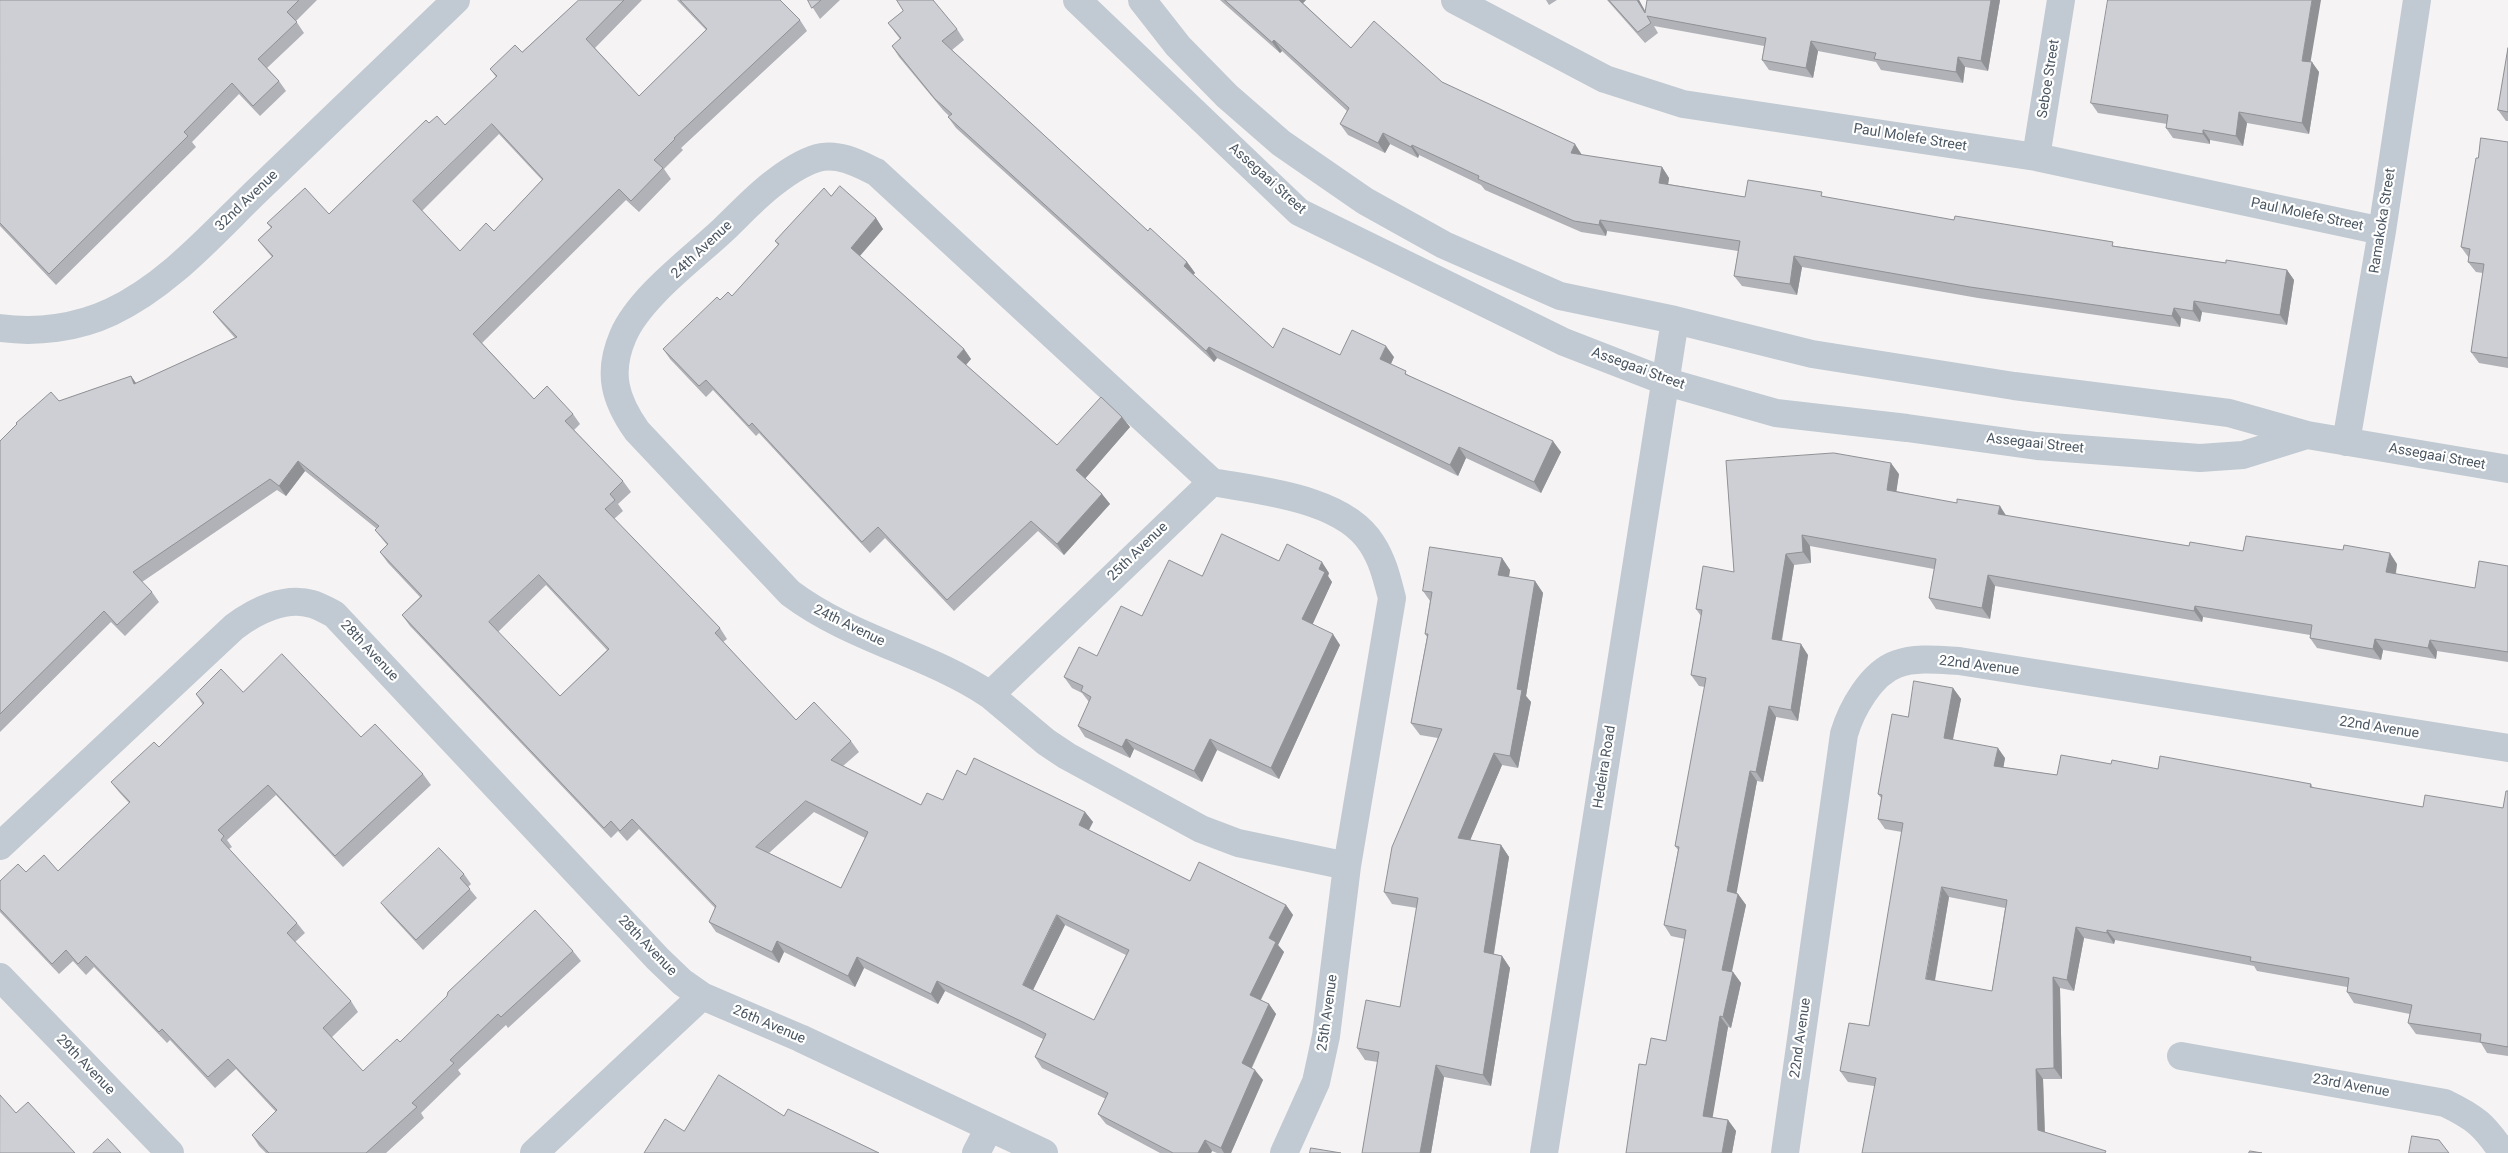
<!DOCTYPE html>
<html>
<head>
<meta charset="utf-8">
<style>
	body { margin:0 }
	canvas { display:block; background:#f5f3f3 }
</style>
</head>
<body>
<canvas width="2508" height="1153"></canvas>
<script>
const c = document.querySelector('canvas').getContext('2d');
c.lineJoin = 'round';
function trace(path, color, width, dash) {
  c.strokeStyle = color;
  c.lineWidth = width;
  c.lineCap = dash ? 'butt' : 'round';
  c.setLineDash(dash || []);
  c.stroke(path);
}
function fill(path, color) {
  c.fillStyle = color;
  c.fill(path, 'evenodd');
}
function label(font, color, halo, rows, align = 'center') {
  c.font = font + ' Roboto,sans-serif';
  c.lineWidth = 4.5;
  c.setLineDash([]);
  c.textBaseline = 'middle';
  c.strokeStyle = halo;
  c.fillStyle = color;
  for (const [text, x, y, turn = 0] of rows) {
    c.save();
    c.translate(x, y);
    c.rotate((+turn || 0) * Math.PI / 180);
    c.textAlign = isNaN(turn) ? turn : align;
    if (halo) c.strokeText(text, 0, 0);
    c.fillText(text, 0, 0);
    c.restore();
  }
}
trace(new Path2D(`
	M1077 0 1299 212 1564 342 1667 382 1776 413 1907 428 2037 446 2200 458 2243 455 2307 435
	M1142 0 1178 46 1227 96 1281 143 1365 201 1444 245 1560 296 1675 320 1812 354 2014 386 2229 413 2307 435 2508 469
	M1455 0 1605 79 1683 104 2036 157 2382 231
	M2036 157 2061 0
	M0 328C37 333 77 328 111 312 169 285 214 232 259 189 325 126 390 63 456 0
	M2346 442 2382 231 2417 0
	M1212 482C1261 491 1344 498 1372 544 1383 561 1387 579 1392 598L1347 866 1326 1036 1316 1082 1284 1153
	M1212 482 990 695 1046 742 1067 756 1201 829 1238 843 1347 866
	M990 695C927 653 851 639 790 593L637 431C615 400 607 373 623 336 639 298 692 259 722 231 739 215 756 196 775 182 788 172 806 160 822 157 841 154 859 164 876 172L1212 482
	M0 846 234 627C255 611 285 596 312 604 320 606 327 611 334 614L658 959 682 982 702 996
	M0 977 170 1153
	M2181 1056 2445 1103C2476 1118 2484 1125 2503 1153
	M534 1153 702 996 800 1038 1044 1153
	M976 1153 989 1128
	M1544 1153 1675 320
	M1785 1153 1844 734C1851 710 1871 673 1897 664 1916 657 1940 660 1959 661L2508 748`), '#c1cad2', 28);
fill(new Path2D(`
	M0 0H317L296 21 304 33 267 68 279 81 286 91 260 116 239 94 192 142 196 147 56 285 0 226Z
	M579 0H642L595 48 639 96 706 30 677 0H780L800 20 807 31 681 148 683 150 664 169 671 179 639 212 626 200 482 343 534 399 573 414 580 424 574 430 623 481 631 492 618 504 623 511 614 519 720 628 727 639 723 642 796 720 851 741 859 752 843 766 921 805 943 800 966 775 1085 812 1093 822 1089 830 1190 881 1286 905 1293 915 1278 945 1284 952 1261 1000 1269 1004 1276 1014 1252 1068 1263 1080 1231 1153H1217L1212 1151 1211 1153H1160L1106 1124 1098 1114 1106 1099 1042 1068 1035 1057 1043 1039 945 991 938 1004 864 968 855 987 784 952 779 963 716 932 709 922 715 908 639 829 627 841 618 831 611 838 410 626 402 615 420 597 388 563 380 552 387 545 375 530 377 529 305 471 286 496 277 490 142 582 152 592 159 602 125 636 111 622 0 732V441L59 401 131 376 136 383 235 338 221 322 213 312 272 257 266 250 258 240 271 228 267 223 329 214 429 123 445 125 496 77 490 69 522 52ZM499 134 542 180 494 231 460 251 422 211ZM546 585 607 650 560 696 498 632ZM814 812 865 838 841 888 769 853ZM1065 925 1126 955 1094 1020 1033 990Z
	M808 0H840L820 19Z
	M1220 0H1306L1303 3 1351 48 1442 82 1582 155 1662 167 1669 178 1668 184 1745 197H1825L1954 220 2115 246 2226 263 2287 270 2294 280 2287 325 2202 312 2200 322 2181 318 2180 327 1978 298 1802 267 1797 295 1742 286 1734 276 1738 251 1607 231 1606 236 1581 232 1485 190 1481 185 1419 155 1418 158 1390 144 1385 153 1348 135 1340 124 1347 111 1282 51 1280 53Z
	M1546 0H1557L1549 5Z
	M1607 0H1639L1645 12 2000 0 1988 71 1965 67 1963 83 1881 70 1876 62 1818 51 1813 78 1769 70 1762 60 1764 46 1654 26 1658 33 1645 43Z
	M903 11 957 29 964 40 952 50 1148 231 1187 262 1195 273 1193 275 1273 348 1340 355 1394 357 1391 364 1410 376 1561 452 1541 493 1466 458 1458 476 1217 358 1214 362 956 128 948 117 949 116 943 110 899 57 892 46 900 39 888 23Z
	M2508 48V121H2506L2498 110Z
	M2311 62 2319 72 2309 134 2247 123 2243 146 2210 140V144L2173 138 2166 128 2167 124 2098 113 2091 103Z
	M2508 142V368L2479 363 2471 352 2483 273 2476 272 2468 262 2469 258 2461 247 2478 158Z
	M831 196 876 218 883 229 860 256 964 349 971 359 966 365 1057 445 1122 417 1130 427 1085 478 1102 494 1110 504 1064 555 1038 531 954 611 885 538 870 553 759 433 756 436 713 390 706 397 670 359 663 349 720 300 732 296 778 245 775 241Z
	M1899 474 1896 491 2007 516 2189 546 2397 564 2396 574 2475 588 2508 566V662L2437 651 2436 659 2383 650 2381 660 2317 648 2310 638V635L2203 617 2202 622 1995 586 1990 619 1936 609 1929 598 1934 569 1810 546 1811 563 1794 565 1782 641 1808 655 1798 721 1776 717 1763 782 1757 781 1736 893 1738 894 1746 905 1731 972H1733L1741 983 1731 1028 1728 1027 1712 1117 1728 1120 1736 1131 1732 1153 1646 1065 1666 1041 1685 939 1671 936 1664 925 1678 850 1675 846 1705 687 1699 686 1691 675 1701 616 1696 609 1734 572Z
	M1502 558 1510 570 1509 577 1535 581 1543 593 1526 696 1531 702 1518 768 1502 765 1470 840 1501 845 1509 857 1494 954 1502 956 1510 968 1491 1086 1444 1077 1431 1153H1362L1378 1062 1365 1060 1357 1048 1400 1007 1417 908 1392 904 1384 892 1438 738 1420 735 1411 723 1427 637 1425 634 1430 601 1423 591Z
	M1279 561 1329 573 1328 576 1332 582 1312 624 1340 645 1279 779 1217 750 1202 782 1134 749 1130 758 1085 737 1078 726 1089 702 1082 693 1072 688 1064 677 1097 656 1142 616 1202 576Z
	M1953 688 1961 699 1953 740 2005 758 2003 767 2057 775 2111 764 2158 769 2311 784 2313 788 2423 807 2503 808 2508 791V1056L2487 1053 2481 1043 2416 1034 2408 1023 2410 1014 2354 1003 2347 992V987L2257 971 2254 966 2115 940 2114 944 2084 938 2074 991 2060 988 2062 1079H2043L2045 1132 1874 1086 1848 1082 1840 1071 1869 1026 1902 832 1885 829 1878 819 1881 798 1878 794 1908 717ZM1949 897 2005 908 1992 991 1935 981Z
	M243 692 361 737 423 774 431 785 343 867 276 795 227 840 232 847 229 849 297 923 305 933 295 942 351 1001 358 1012 332 1037 363 1071 400 1042 573 951 581 961 508 1028 506 1025 458 1070 461 1074 421 1113 424 1118 386 1153H266L259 1146 252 1135 276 1112 236 1069 215 1088 170 1040 167 1043 94 967 86 975 73 961 59 974 0 912V881L26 872 58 871 129 803 119 792 111 782 159 747 203 705 196 694Z
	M464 874 471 884 468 887 477 898 423 950 388 912 381 903Z`), '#b0b2b7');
fill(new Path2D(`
	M1297 0H1306L1301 5Z
	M1637 0H1639L1648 16H1647Z
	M1991 0H2000L1988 71 1981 61Z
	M2312 0H2321L2309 71 2302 61Z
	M1274 40 1282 51 1280 53 1272 42Z
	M1811 41 1818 51 1813 78 1806 68Z
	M1958 57 1965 67 1963 83 1956 72Z
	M2312 62 2319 72 2309 134 2302 123Z
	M2239 112 2247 123 2243 146 2236 136Z
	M2203 130 2210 140V144L2203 134Z
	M1383 133 1390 144 1385 153 1378 143Z
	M1575 144 1582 155 1579 164 1571 153Z
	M1412 145 1419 155 1418 158 1411 147Z
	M1662 167 1669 178 1667 193 1659 183Z
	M876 218 883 229 858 258 851 248Z
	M1600 220 1607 231 1606 236 1599 225Z
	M1794 256 1802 267 1797 295 1790 284Z
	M1187 262 1195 273 1191 277 1184 266Z
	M2287 270 2294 280 2287 325 2280 315Z
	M2194 301 2202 312 2200 322 2193 311Z
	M2174 308 2181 318 2180 327 2172 316Z
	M1386 346 1394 357 1388 370 1380 359Z
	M1209 347 1217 358 1214 362 1206 351Z
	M964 349 971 359 964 367 957 357Z
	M131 376 138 386 134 384Z
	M1122 417 1130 427 1084 480 1076 470Z
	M1553 441 1561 452 1541 493 1534 482Z
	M1459 447 1466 458 1458 476 1450 465Z
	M298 461 305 471 286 496 279 486Z
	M1891 463 1899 474 1895 501 1887 490Z
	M1102 494 1110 504 1064 555 1057 544Z
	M2000 506 2007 517 1998 514Z
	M1802 535 1810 546 1811 563 1803 552Z
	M2390 553 2397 564 2394 583 2386 572Z
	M1786 554 1794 565 1780 650 1772 639Z
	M1502 558 1510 570 1507 587 1498 575Z
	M1322 562 1329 573 1328 576 1332 582 1310 630 1302 619 1319 569Z
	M1988 575 1995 586 1990 619 1982 608Z
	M1535 581 1543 593 1526 696 1531 702 1518 768 1510 756 1517 689Z
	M2195 606 2203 617 2202 622 2194 611Z
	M1333 634 1340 645 1279 779 1271 768Z
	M2375 639 2383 650 2381 660 2373 649Z
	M2430 640 2437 651 2436 659 2428 648Z
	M1801 644 1808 655 1798 721 1791 710Z
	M1953 688 1961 699 1951 748 1944 738Z
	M1769 706 1776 717 1763 782 1756 772Z
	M1126 739 1134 749 1130 758 1122 747Z
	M1210 739 1217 750 1202 782 1194 771Z
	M1998 748 2005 758 2002 776 1994 766Z
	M1494 753 1502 765 1466 850 1458 838Z
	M1750 771 1757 781 1735 902 1727 891Z
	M1085 812 1093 822 1086 835 1079 825Z
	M1501 845 1509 857 1492 964 1484 952Z
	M1942 887 1949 897 1933 990 1926 979Z
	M1738 894 1746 905 1730 981 1722 970Z
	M1286 905 1293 915 1278 945 1284 952 1258 1005 1250 995 1269 938Z
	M1057 915 1065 925 1030 996 1023 985Z
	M2076 927 2084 938 2074 991 2067 980Z
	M2107 930 2115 940 2114 944 2107 933Z
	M777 941 784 952 779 963 772 952Z
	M1502 956 1510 968 1491 1086 1483 1075Z
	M857 957 864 968 855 987 848 976Z
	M1733 972 1741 983 1731 1028 1723 1017Z
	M2053 977 2060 988 2062 1079 2054 1068Z
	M937 981 945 991 938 1004 931 994Z
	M1269 1004 1276 1014 1249 1073 1242 1063Z
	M1720 1016 1728 1027 1711 1127 1703 1116Z
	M1436 1065 1444 1077 1431 1153H1420Z
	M2036 1069 2043 1079 2045 1141 2038 1130Z
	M1255 1070 1263 1080 1231 1153H1224L1221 1148Z
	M1728 1120 1736 1131 1732 1153H1722Z
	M1205 1140 1212 1151 1211 1153H1198Z`), '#909195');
const building = new Path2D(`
	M0 0H299L287 12 297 22 258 59 279 81 253 106 232 83 184 132 188 136 49 274 0 223Z
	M579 0H624L586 39 639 96 707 29 680 0H780L800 20 674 138 675 139 654 160 663 168 631 201 619 189 473 334 534 399 547 386 573 414 565 421 623 481 610 494 615 500 605 509 720 628 715 633 796 720 814 702 851 741 831 760 921 805 927 793 943 800 957 770 966 775 974 758 1085 812 1079 825 1190 881 1199 862 1286 905 1269 938 1276 942 1250 995 1269 1004 1242 1063 1255 1070 1221 1148 1205 1140 1198 1153H1173L1098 1114 1108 1093 1035 1057 1046 1034 1025 1023 937 981 931 994 857 957 848 976 777 941 772 952 709 922 716 906 632 819 620 831 611 821 604 828 402 615 422 596 380 552 388 544 375 530 379 526 298 461 279 486 270 479 133 572 152 592 117 625 104 611 0 714V441L17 424 16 423 51 392 59 401 131 376 134 384 237 337 213 312 273 256 258 240 272 227 267 223 305 188 329 214 426 120 429 123 437 116 445 125 497 76 490 69 515 45 522 52ZM492 124 543 179 494 231 486 223 460 251 413 201ZM539 575 609 649 560 696 489 622ZM806 801 868 832 841 888 756 847ZM1057 915 1129 950 1094 1020 1023 985Z
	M808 0H821L812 8Z
	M897 0H933L957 29 942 41 1148 231 1150 228 1187 262 1184 266 1273 348 1283 328 1340 355 1352 330 1386 346 1380 359 1406 371 1405 374 1553 441 1534 482 1459 447 1450 465 1209 347 1206 351 948 117 952 114 935 99 892 46 901 38 888 23 903 11Z
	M1225 0H1299L1351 48 1374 21 1442 82 1575 144 1571 153 1662 167 1659 183 1745 197 1748 180 1822 192 1821 196 1954 220 1955 216 2113 242 2112 246 2226 263V260L2287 270 2280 315 2194 301 2193 311 2174 308 2172 316 1970 287 1794 256 1790 284 1734 276 1740 241 1600 220 1599 225 1574 221 1478 179 1479 176 1412 145 1411 147 1383 133 1378 143 1340 124 1349 108 1274 40 1272 42Z
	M1609 0H1637L1645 13 1647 0H1991L1981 61 1958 57 1956 72 1874 59 1876 53 1811 41 1806 68 1762 60 1766 38 1647 16 1651 23 1638 32Z
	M2108 0H2312L2302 61 2312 62 2302 123 2239 112 2236 136 2203 130V134L2166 128 2168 115 2091 103Z
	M2508 48V112L2498 110Z
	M2481 138 2508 142V358L2471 352 2484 264 2468 262 2470 249 2461 247 2476 158H2478Z
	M840 186 876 218 851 248 964 349 957 357 1057 445 1101 397 1122 417 1076 470 1102 494 1057 544 1031 521 947 600 878 527 862 542 752 423 749 426 706 380 699 386 663 349 717 297 720 300 728 292 732 296 779 244 775 241 824 188 831 196Z
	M1834 453 1891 463 1887 490 1957 503V499L2000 506 1998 514 2189 546 2190 542 2243 551 2246 536 2343 550 2344 545 2390 553 2386 572 2475 588 2479 561 2508 566V652L2430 640 2428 648 2375 639 2373 649 2310 638 2312 625 2195 606 2194 611 1988 575 1982 608 1929 598 1936 559 1802 535 1803 552 1786 554 1772 639 1801 644 1791 710 1769 706 1756 772 1750 771 1727 891 1738 894 1722 970 1733 972 1723 1017 1720 1016 1703 1116 1728 1120 1722 1153H1626L1639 1064 1646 1065 1651 1038 1666 1041 1686 930 1664 925 1679 847 1675 846 1706 678 1691 675 1702 610 1696 609 1703 566 1734 572 1726 461Z
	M1222 534 1279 561 1287 544 1322 562 1319 569 1325 572 1302 619 1333 634 1271 768 1210 739 1194 771 1126 739 1122 747 1078 726 1091 697 1081 691 1083 686 1064 677 1079 647 1097 656 1121 606 1142 616 1169 560 1202 576Z
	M1430 547 1502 558 1498 575 1535 581 1517 689 1522 690 1510 756 1494 753 1458 838 1501 845 1484 952 1502 956 1483 1075 1436 1065 1420 1153H1362L1379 1052 1357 1048 1366 1000 1400 1007 1418 898 1384 892 1392 847 1442 729 1411 723 1428 634H1425L1432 592 1423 591Z
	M282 654 361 737 375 724 423 774 335 856 268 785 218 830 224 836 221 840 297 923 287 933 351 1001 323 1028 363 1071 397 1039 400 1042 447 996 448 992 535 910 573 951 501 1017 498 1014 450 1060 454 1063 412 1103 417 1107 366 1153H269L252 1135 277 1110 228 1059 208 1077 162 1029 159 1032 86 956 78 964 66 950 52 964 0 909V881L18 864 26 872 44 855 58 871 130 802 111 782 154 742 159 747 204 703 196 694 221 669 243 692Z
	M1914 681 1953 688 1944 738 1998 748 1994 766 2057 775 2061 755 2111 764 2112 760 2158 769 2160 756 2311 784 2310 787 2423 807 2425 795 2503 808 2506 791H2508V1047L2480 1042 2481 1034 2408 1023 2412 1005 2347 992 2349 978 2250 961 2251 957 2107 930V933L2076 927 2067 980 2053 977 2054 1068 2036 1069 2038 1130 2106 1151 2105 1153H1862L1876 1078 1840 1071 1849 1023 1869 1026 1903 823 1878 819 1882 795 1878 794 1892 714 1908 717ZM1942 887 2007 900 1992 991 1926 979Z
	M439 848 464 874 460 878 470 889 416 940 381 903Z
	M719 1075 784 1116 788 1109 879 1153H644L665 1119 684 1131Z
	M0 1095 16 1113 28 1102 75 1153H0Z
	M2412 1136 2439 1140 2449 1153H2409Z
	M108 1139 121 1153H93Z
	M1311 1148 1341 1153H1310Z
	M2250 1151 2262 1153H2249Z`);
fill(building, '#cdcfd5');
trace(building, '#909195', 1);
label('14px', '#4a5661', '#fff', [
	["Seboe Street",2049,79,-81],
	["Paul Molefe Street",1910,138,9],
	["Assegaai Street",1267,179,42],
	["32nd Avenue",247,201,-44],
	["Paul Molefe Street",2307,215,12],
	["Ramakoka Street",2383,221,-81],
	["24th Avenue",702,250,-43],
	["Assegaai Street",1638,369,20],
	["Assegaai Street",2035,444,6],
	["Assegaai Street",2437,457,10],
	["25th Avenue",1138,552,-44],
	["24th Avenue",849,626,26],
	["28th Avenue",369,651,47],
	["22nd Avenue",1979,666,7],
	["22nd Avenue",2379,728,9],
	["Hedeira Road",1605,767,-81],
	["28th Avenue",647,946,46],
	["25th Avenue",1328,1013,-82],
	["26th Avenue",769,1025,23],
	["22nd Avenue",1801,1038,-82],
	["29th Avenue",85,1065,46],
	["23rd Avenue",2351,1086,10]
]);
</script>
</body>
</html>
